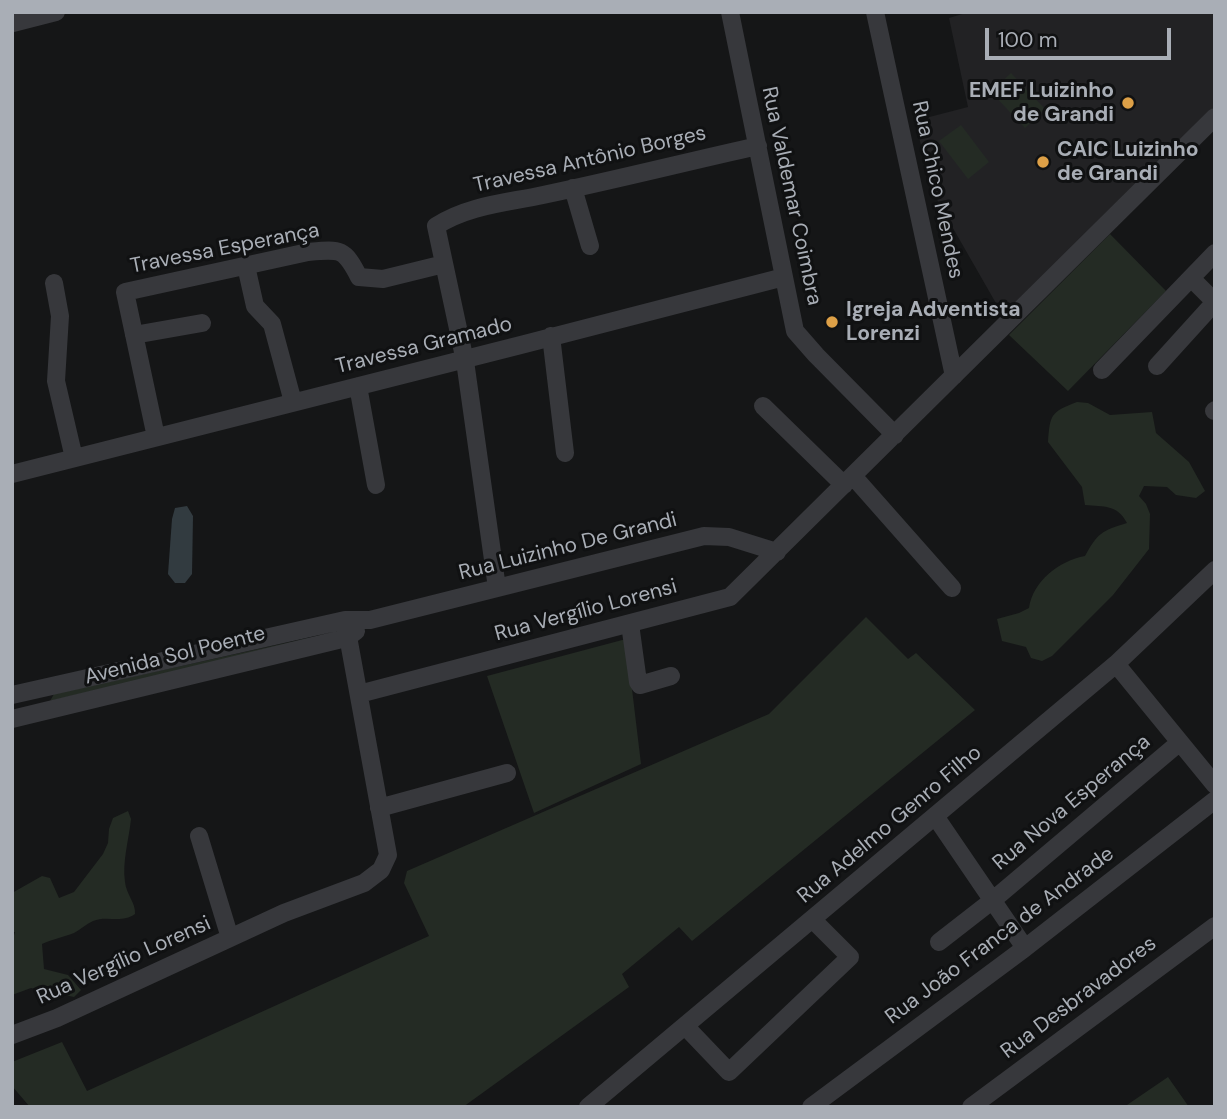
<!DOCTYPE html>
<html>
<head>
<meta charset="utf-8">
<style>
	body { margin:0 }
	#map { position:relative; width:1227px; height:1119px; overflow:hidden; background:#151617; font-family:"DM Sans",sans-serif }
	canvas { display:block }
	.frame { position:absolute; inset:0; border:14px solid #a9aeb6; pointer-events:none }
	.scale { position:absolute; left:985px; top:28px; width:186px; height:32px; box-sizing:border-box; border:4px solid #a9aeb6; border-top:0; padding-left:9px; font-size:21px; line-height:24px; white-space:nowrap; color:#a9aeb6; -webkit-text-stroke:5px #101112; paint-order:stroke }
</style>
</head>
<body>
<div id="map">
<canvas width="1227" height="1119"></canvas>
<div class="frame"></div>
<div class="scale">100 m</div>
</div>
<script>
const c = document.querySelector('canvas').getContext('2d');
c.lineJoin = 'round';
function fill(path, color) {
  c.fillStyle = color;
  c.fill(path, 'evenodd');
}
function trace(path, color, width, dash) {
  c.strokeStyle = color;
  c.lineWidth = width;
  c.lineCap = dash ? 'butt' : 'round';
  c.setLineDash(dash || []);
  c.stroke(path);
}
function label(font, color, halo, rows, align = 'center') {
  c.font = font + ' "DM Sans",sans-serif';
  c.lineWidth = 6;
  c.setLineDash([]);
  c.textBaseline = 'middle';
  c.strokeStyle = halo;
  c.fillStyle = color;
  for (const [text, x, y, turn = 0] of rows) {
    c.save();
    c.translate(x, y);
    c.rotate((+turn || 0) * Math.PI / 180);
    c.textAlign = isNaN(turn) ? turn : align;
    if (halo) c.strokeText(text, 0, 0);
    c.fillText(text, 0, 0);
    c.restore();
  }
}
fill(new Path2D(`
	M969 12H1215V106L1005 319 938 202 914 121 968 107 949 18Z`), '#222224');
fill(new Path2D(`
	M1011 73 1045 109 1025 128 991 92Z
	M961 125 989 162 968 179 939 141Z
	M1110 234 1166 291 1068 391 1009 335Z
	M1077 402 1088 403 1110 415 1152 412 1156 433 1189 462 1205 491 1196 498 1176 495 1167 487 1144 486 1139 496 1146 504 1150 514 1149 549 1113 595 1052 656 1042 661 1031 658 1026 647 1002 641 997 619 1019 613 1029 608C1033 581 1059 561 1085 556 1098 533 1101 531 1127 523 1117 504 1104 507 1085 505L1082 487 1048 442C1050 414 1051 412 1077 402Z
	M866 617 908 659 916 653 975 710 692 941 679 927 622 974 629 987 463 1107H30L12 1086V1062L62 1042 87 1091 429 936 404 883 407 871 769 714Z
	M331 633 334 634 50 701 54 694Z
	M626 639 641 764 534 813 487 676Z
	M128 811 131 819C129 839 122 862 125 882 126 894 136 903 135 914 121 924 107 915 93 921 86 924 80 930 74 933 63 937 53 939 42 944L44 969 68 975 81 990 74 997 31 988 12 995V942L15 932H12V893L42 876 50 878 59 898 74 892 103 854 108 843 109 829 113 818Z
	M1168 1077 1189 1107H1124Z`), '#242b24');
fill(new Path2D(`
	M187 506 193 516 192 574 185 583H175L168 574 172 519 175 508Z`), '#323b40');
trace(new Path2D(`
	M730 12 795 331 816 355 895 435
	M875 12 954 376
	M13 23 56 12
	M573 188 590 246
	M246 266 255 306 272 324 293 402
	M1191 278 1215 302
	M54 283 60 316 56 381 74 458
	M134 335 202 323
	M551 336 565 453
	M1157 366 1215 302
	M1102 370 1215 253
	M358 386 376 485
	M763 406 844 485
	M1214 411 1215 410
	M156 437 125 292 308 252C341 249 344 248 359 277L383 279 444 264
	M12 474C270 409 527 344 784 277
	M853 476 952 588
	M497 588 465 361 436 226C469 205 506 203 543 195 615 180 686 162 758 146
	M630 624 638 682 640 685 671 676
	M1116 664 1215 785
	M359 694 730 597 1215 117
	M12 695 345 620H370L704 536 729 537 777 552
	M12 719 338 640 348 637 356 631
	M379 808 507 773
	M935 816 1025 948
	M199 836 230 938
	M939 942 993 900 1180 742
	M686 1027 729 1072 850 957 813 920
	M12 1035 57 1018 284 913 364 883 381 870 388 855 345 620
	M588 1107 1116 664 1215 570
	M811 1107 1025 948 1215 800
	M971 1107 1215 926`), '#37383c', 18);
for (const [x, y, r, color] of [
	[1128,103,7,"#dda047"],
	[1043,162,7,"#dda047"],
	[832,322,7,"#dda047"]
]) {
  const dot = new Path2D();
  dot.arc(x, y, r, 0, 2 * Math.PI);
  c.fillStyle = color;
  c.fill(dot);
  trace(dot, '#101112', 2.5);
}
label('bold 21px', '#a9aeb6', '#101112', [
	["EMEF Luizinho",1114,91,"right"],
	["de Grandi",1114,115,"right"],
	["CAIC Luizinho",1057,150],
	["de Grandi",1057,174],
	["Igreja Adventista",846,310],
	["Lorenzi",846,334]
], 'left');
label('21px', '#a9aeb6', '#101112', [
	["Travessa Antônio Borges",590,160,-13],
	["Rua Chico Mendes",937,190,78],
	["Rua Valdemar Coimbra",791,196,78],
	["Travessa Esperança",225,249,-11],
	["Travessa Gramado",424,346,-14],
	["Rua Luizinho De Grandi",568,547,-14],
	["Rua Vergílio Lorensi",586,611,-15],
	["Avenida Sol Poente",175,656,-14],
	["Rua Nova Esperança",1072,803,-40],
	["Rua Adelmo Genro Filho",890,825,-40],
	["Rua João Franca de Andrade",1000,936,-37],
	["Rua Vergílio Lorensi",124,961,-24],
	["Rua Desbravadores",1079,998,-37]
]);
</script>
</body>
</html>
